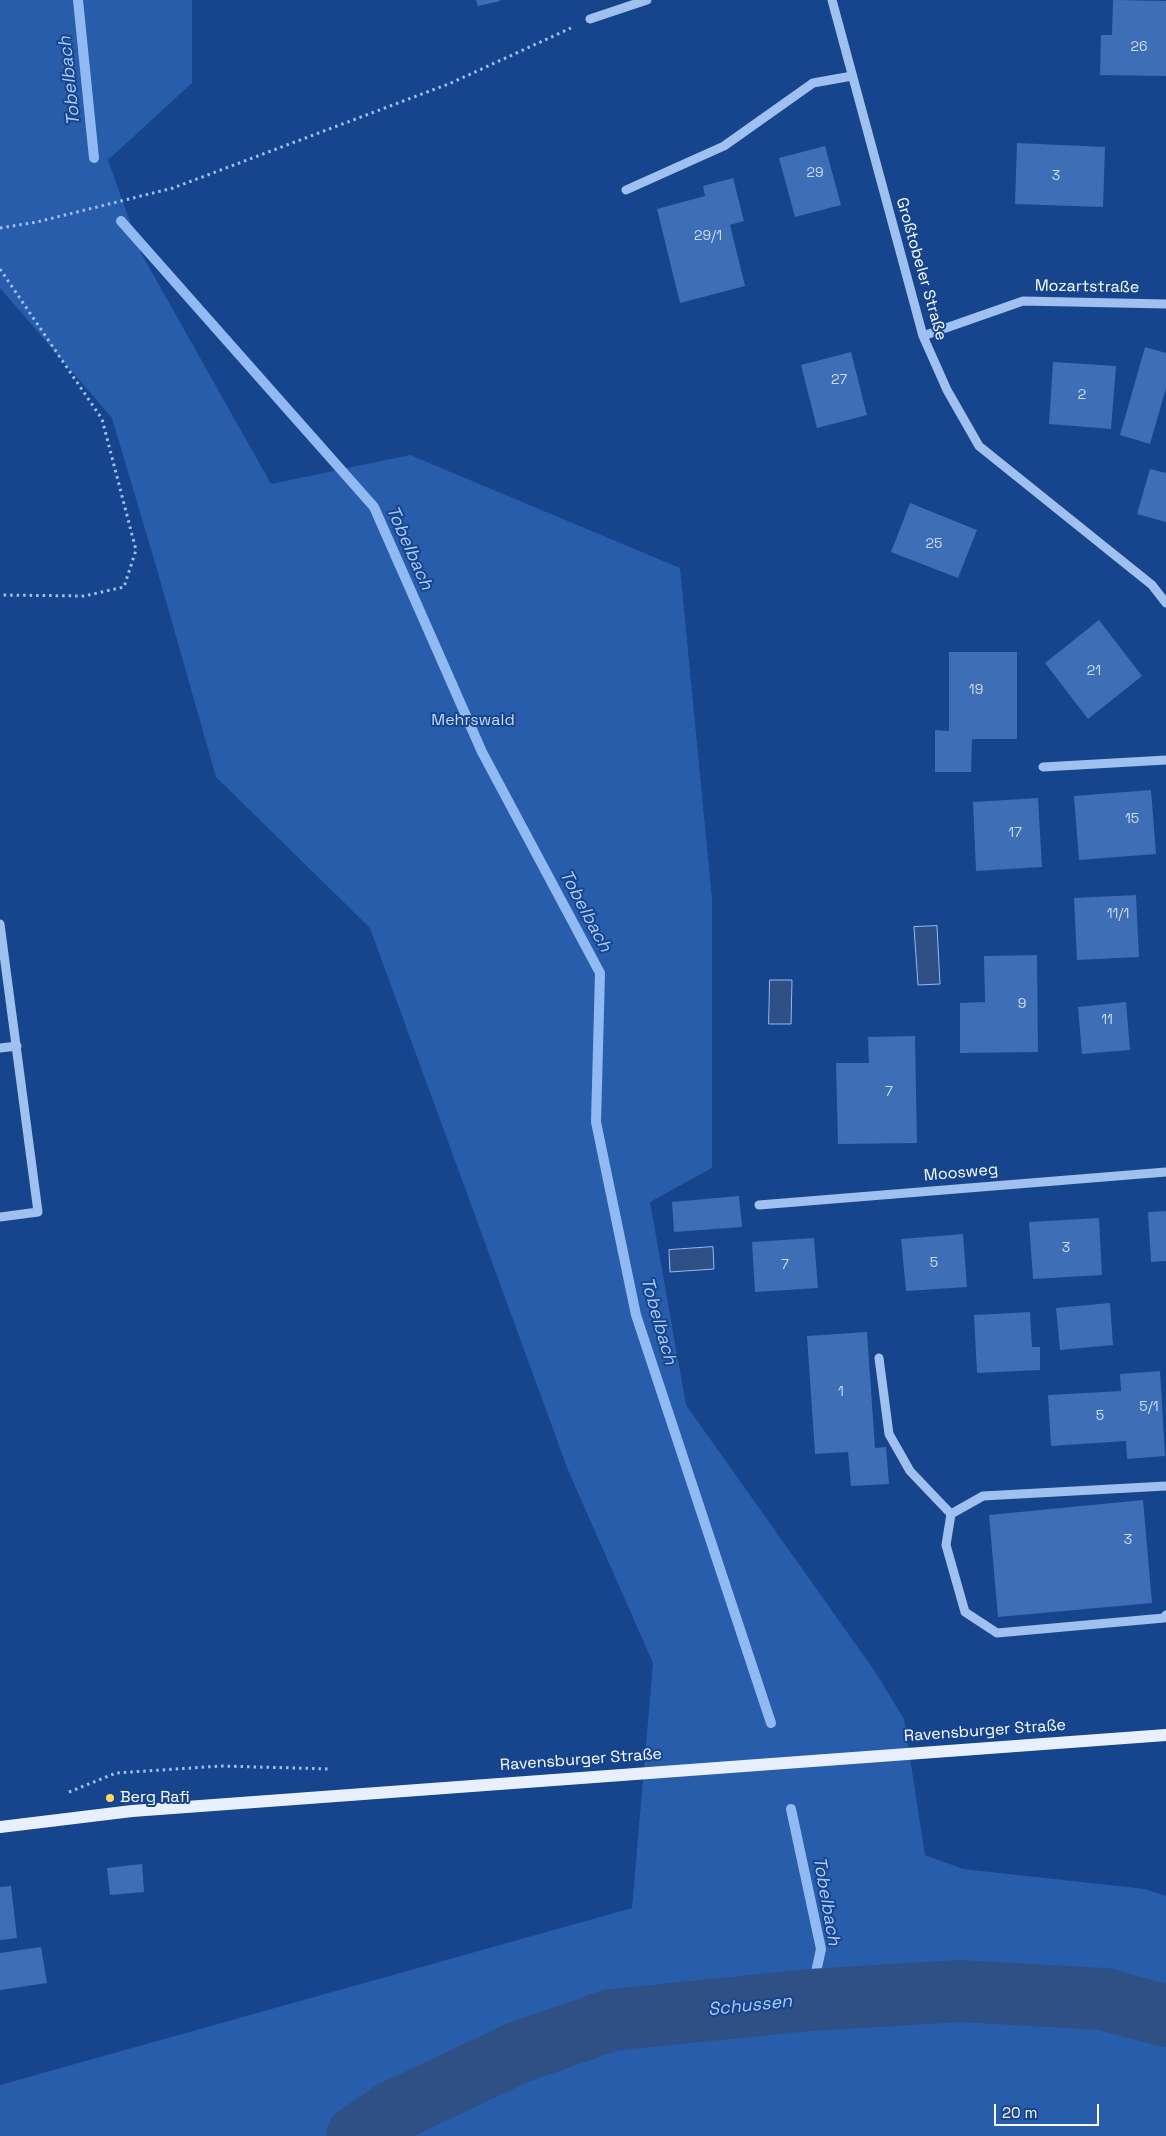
<!DOCTYPE html>
<html>
<head>
<meta charset="utf-8">
<style>
	body { margin:0 }
	#map { position:relative; width:1166px; height:2136px; overflow:hidden; background:#16448d; font-family:"Space Grotesk",sans-serif }
	canvas { display:block }
	.scale { position:absolute; left:994px; top:2104px; width:105px; height:22px; box-sizing:border-box; border:2px solid #fff; border-top:0; padding-left:6px; font-size:15px; line-height:18px; white-space:nowrap; color:#fff; -webkit-text-stroke:4px #16448d; paint-order:stroke }
</style>
</head>
<body>
<div id="map">
<canvas width="1166" height="2136"></canvas>
<div class="scale">20 m</div>
</div>
<script>
const c = document.querySelector('canvas').getContext('2d');
c.lineJoin = 'round';
function fill(path, color) {
  c.fillStyle = color;
  c.fill(path, 'evenodd');
}
function trace(path, color, width, dash) {
  c.strokeStyle = color;
  c.lineWidth = width;
  c.lineCap = dash ? 'butt' : 'round';
  c.setLineDash(dash || []);
  c.stroke(path);
}
function label(font, color, halo, rows, align = 'center') {
  c.font = font + ' "Space Grotesk",sans-serif';
  c.lineWidth = 4;
  c.setLineDash([]);
  c.textBaseline = 'middle';
  c.strokeStyle = halo;
  c.fillStyle = color;
  for (const [text, x, y, turn = 0] of rows) {
    c.save();
    c.translate(x, y);
    c.rotate((+turn || 0) * Math.PI / 180);
    c.textAlign = isNaN(turn) ? turn : align;
    if (halo) c.strokeText(text, 0, 0);
    c.fillText(text, 0, 0);
    c.restore();
  }
}
fill(new Path2D(`
	M0 0H192V83L108 160 141 253 271 484 410 455 680 568 712 899V1168L650 1202 686 1405 874 1670 904 1719 925 1855 963 1869 1145 1889 1166 1896V2136H0V2085L632 1908 653 1663 568 1470 370 928 216 777 158 573 112 418 0 288Z`), '#285dab');
const water = new Path2D(`
	M937 926 940 984 918 985 914 927Z
	M770 980H792L791 1024H769Z
	M713 1247 714 1269 670 1272 669 1250Z`);
fill(water, '#2e5085');
trace(water, '#92baf2', 1);
trace(new Path2D(`
	M78 0 94 158
	M121 221 374 507 482 752 600 973 596 1122 636 1315 771 1723
	M791 1809 821 1949 810 2000`), '#92baf2', 10);
trace(new Path2D(`
	M357 2136 392 2112 517 2053 611 2020 810 2000 960 1991 1104 1999 1166 2016`), '#2e5085', 62);
fill(new Path2D(`
	M476 0H500V1L478 6Z
	M1113 0 1166 1V76L1100 75 1101 35H1112Z
	M1017 143 1105 147 1103 207 1015 204Z
	M825 146 841 205 795 217 779 158Z
	M733 178 744 221 730 225 745 286 680 303 657 209 705 196 703 186Z
	M1145 347 1166 353V388L1150 444 1120 435Z
	M851 352 867 415 817 428 801 365Z
	M1053 362 1116 366 1111 429 1049 424Z
	M1150 469 1166 473V522L1137 514Z
	M910 503 977 530 958 578 891 552Z
	M1099 620 1142 676 1088 719 1045 663Z
	M949 652H1017V739H972L971 772H935V730L949 731Z
	M1151 790 1156 854 1079 860 1074 796Z
	M1038 798 1042 867 976 871 973 802Z
	M1136 895 1139 957 1077 960 1074 898Z
	M1037 955 1038 1052 960 1053V1003L985 1002 984 956Z
	M1126 1002 1130 1050 1082 1054 1078 1007Z
	M915 1036 917 1143 838 1144 836 1063H869L868 1037Z
	M739 1196 742 1227 674 1232 672 1202Z
	M1166 1211V1261L1151 1262 1148 1212Z
	M1099 1218 1102 1275 1033 1279 1029 1222Z
	M963 1234 967 1287 906 1291 901 1239Z
	M814 1238 818 1288 755 1292 752 1242Z
	M1110 1303 1113 1345 1060 1350 1056 1308Z
	M1030 1312 1032 1347H1040V1370L977 1373 974 1315Z
	M867 1332 875 1448 886 1447 889 1484 851 1486 848 1452 815 1454 807 1336Z
	M1160 1371 1165 1456 1127 1459 1126 1441 1051 1446 1048 1395 1121 1391 1120 1374Z
	M1143 1500 1152 1603 998 1617 989 1515Z
	M142 1864 144 1892 110 1895 107 1868Z
	M11 1886 17 1938 0 1940V1887Z
	M41 1947 47 1983 0 1990V1953Z`), '#3e6eb5');
trace(new Path2D(`
	M0 228 37 222 173 188 451 83 571 28
	M0 269 102 419 136 550 124 587 84 596 0 595
	M69 1792 116 1773 221 1766 331 1769`), '#a0c0ef', 3, [2.5, 4]);
trace(new Path2D(`
	M832 0 923 336 947 390 979 446 1152 585 1166 603
	M590 19 647 0
	M626 190 724 146 813 83 852 76
	M923 336 1023 301 1166 304
	M1043 767 1166 760
	M0 924 38 1212 0 1217
	M0 1048 17 1046
	M759 1205 1166 1172
	M879 1358 889 1434 910 1471 951 1514
	M1166 1486 983 1496 951 1514 946 1545 965 1612 997 1633 1164 1618 1166 1615`), '#a0c0ef', 9);
trace(new Path2D(`
	M0 1827 132 1811 1166 1735`), '#e8f0ff', 12);
for (const [x, y, r, color] of [
	[110,1798,5,"#ffd85e"]
]) {
  const dot = new Path2D();
  dot.arc(x, y, r, 0, 2 * Math.PI);
  c.fillStyle = color;
  c.fill(dot);
  trace(dot, '#16448d', 2);
}
label('14px', '#cfdbec', null, [
	["26",1139,47],
	["29",815,173],
	["3",1056,176],
	["29/1",708,236],
	["27",839,380],
	["2",1082,395],
	["25",934,544],
	["21",1094,671],
	["19",976,690],
	["15",1132,819],
	["17",1015,833],
	["11/1",1118,914],
	["9",1022,1004],
	["11",1107,1020],
	["7",889,1092],
	["3",1066,1248],
	["5",934,1263],
	["7",785,1265],
	["1",841,1392],
	["5/1",1149,1407],
	["5",1100,1416],
	["3",1128,1540]
]);
label('16px', '#fff', '#16448d', [
	["Großtobeler Straße",921,269,74],
	["Mozartstraße",1087,287,1],
	["Moosweg",961,1173,-5],
	["Ravensburger Straße",985,1731,-4],
	["Ravensburger Straße",581,1760,-4]
]);
label('16px', '#c6dcfb', '#16448d', [
	["Mehrswald",473,721]
]);
label('16px', '#fff', '#16448d', [
	["Berg Rafi",120,1798]
], 'left');
label('italic 18px', '#accbf7', '#16448d', [
	["Tobelbach",70,81,-96],
	["Tobelbach",409,548,66],
	["Tobelbach",585,911,62],
	["Tobelbach",658,1321,74],
	["Tobelbach",826,1901,80],
	["Schussen",750,2006,-6]
]);
</script>
</body>
</html>
